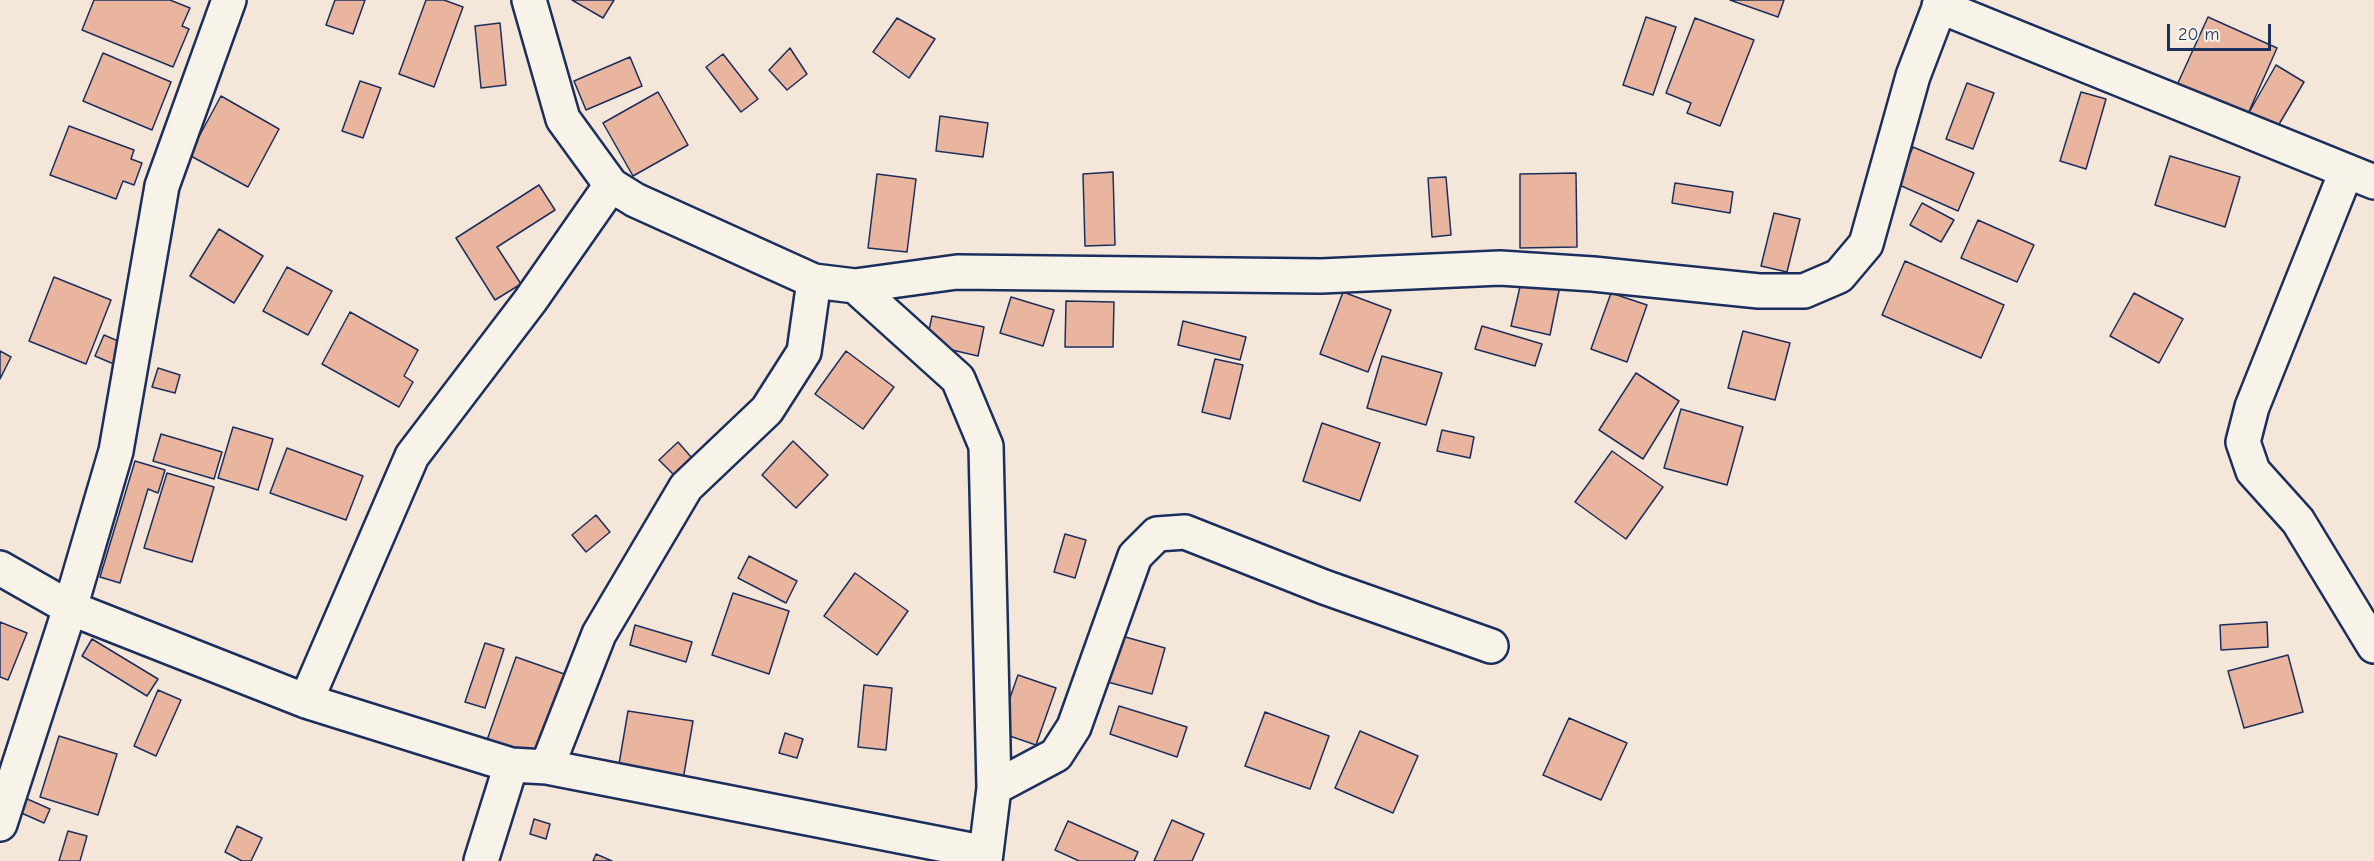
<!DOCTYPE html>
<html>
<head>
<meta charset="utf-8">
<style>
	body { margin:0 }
	#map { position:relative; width:2374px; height:861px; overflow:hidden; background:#f4e7d9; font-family:"Comic Neue",sans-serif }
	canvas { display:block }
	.scale { position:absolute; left:2167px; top:24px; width:104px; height:27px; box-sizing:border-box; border:3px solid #1b2f5e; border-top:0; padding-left:8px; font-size:18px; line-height:21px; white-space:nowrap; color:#1b2f5e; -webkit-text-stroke:4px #f7f3e8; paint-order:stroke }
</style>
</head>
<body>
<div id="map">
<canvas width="2374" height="861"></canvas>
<div class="scale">20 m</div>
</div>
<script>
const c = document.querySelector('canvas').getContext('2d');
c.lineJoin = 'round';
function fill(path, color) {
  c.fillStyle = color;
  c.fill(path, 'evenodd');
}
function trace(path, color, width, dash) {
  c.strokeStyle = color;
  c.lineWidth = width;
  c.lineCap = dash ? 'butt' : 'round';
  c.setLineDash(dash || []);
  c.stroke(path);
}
const building = new Path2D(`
	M94 0H170L190 8 182 26 189 29 173 67 82 30Z
	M335 0H365L353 34 326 25Z
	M426 0H444L463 7 434 87 399 74Z
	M572 0H614L603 18Z
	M1730 0H1784L1778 17Z
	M1646 17 1676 27 1653 95 1623 85Z
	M2208 17 2277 48 2247 116 2177 85Z
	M897 18 935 39 909 78 873 52Z
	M1695 18 1754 40 1720 126 1687 113 1691 103 1666 93Z
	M500 23 506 85 481 88 475 26Z
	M790 48 807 74 787 90 769 70Z
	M103 53 171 82 152 130 83 101Z
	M723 54 758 99 741 112 706 67Z
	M630 57 642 86 586 110 574 81Z
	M2276 65 2304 82 2275 131 2247 116Z
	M360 81 381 88 363 138 342 131Z
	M1967 83 1994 93 1973 149 1946 139Z
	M658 92 688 145 633 176 603 123Z
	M2081 92 2106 99 2086 169 2060 161Z
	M221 96 279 129 248 187 189 155Z
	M940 116 988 123 983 157 936 151Z
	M69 126 134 150 131 159 142 163 134 185 123 181 116 199 50 175Z
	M1913 147 1974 173 1958 211 1897 184Z
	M2170 156 2240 177 2225 227 2155 205Z
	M1113 172 1115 245 1085 246 1083 174Z
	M1576 173 1577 247 1520 248V174Z
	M877 174 916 179 907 252 868 248Z
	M1446 177 1451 235 1432 237 1428 178Z
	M1675 183 1733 192 1730 213 1672 203Z
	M539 185 555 210 497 247 521 284 495 300 456 238Z
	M1922 203 1954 220 1941 242 1910 225Z
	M1774 213 1800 219 1787 272 1761 266Z
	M1978 220 2034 245 2017 282 1961 258Z
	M219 229 263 256 234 303 190 276Z
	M1905 261 2004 305 1981 358 1882 315Z
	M287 267 332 291 308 335 263 311Z
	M54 277 111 300 86 364 29 341Z
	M1522 278 1560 286 1550 335 1511 326Z
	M1343 292 1391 310 1368 372 1320 354Z
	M1611 293 1647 305 1627 362 1591 349Z
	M2134 293 2183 319 2159 363 2110 336Z
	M1011 297 1054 310 1043 346 1000 333Z
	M1066 301 1114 302 1113 347H1065Z
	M350 312 418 350 404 376 413 382 399 407 322 364Z
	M932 316 984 327 978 356 926 344Z
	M1183 321 1246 337 1240 360 1178 345Z
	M1482 326 1542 344 1535 366 1475 349Z
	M1743 331 1790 343 1775 400 1728 388Z
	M104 335 125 344 116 365 95 356Z
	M0 351 11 357 0 379Z
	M846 351 894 387 863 429 815 394Z
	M1382 356 1442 373 1426 425 1367 408Z
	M1215 359 1243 365 1230 419 1202 412Z
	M158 368 180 375 175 393 152 387Z
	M1636 373 1679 401 1643 459 1599 430Z
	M1681 409 1743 427 1727 485 1664 468Z
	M1322 423 1380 443 1360 501 1303 481Z
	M233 427 273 439 258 490 218 478Z
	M1442 430 1474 437 1470 458 1437 451Z
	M161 434 222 452 214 479 153 461Z
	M793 441 828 475 796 508 762 475Z
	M678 442 692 458 674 475 659 460Z
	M287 448 363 476 346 520 270 493Z
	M1612 451 1663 487 1626 539 1575 502Z
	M135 461 165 470 158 493 148 489 120 583 100 577Z
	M167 473 214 487 192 562 144 548Z
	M596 515 610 532 586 552 572 535Z
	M1065 534 1086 540 1075 578 1054 572Z
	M749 556 797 581 786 603 738 578Z
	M855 573 908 611 877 655 824 616Z
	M733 593 789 611 769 674 712 655Z
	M0 622 27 633 8 680 0 677Z
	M2267 622 2268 647 2221 650 2220 625Z
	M635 625 692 642 686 662 630 645Z
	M1118 635 1165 648 1152 694 1104 681Z
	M92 639 158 679 147 696 82 656Z
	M485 643 504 649 485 708 465 702Z
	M2288 655 2303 712 2244 728 2228 671Z
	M516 657 570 676 539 762 486 743Z
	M1018 675 1056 688 1036 745 998 732Z
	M864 685 892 688 886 750 858 747Z
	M158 690 181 700 156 756 134 746Z
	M1119 706 1187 727 1177 757 1110 734Z
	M628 711 693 721 683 780 618 770Z
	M1265 712 1329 736 1310 789 1245 766Z
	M1569 718 1627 743 1601 800 1543 775Z
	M1360 731 1418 756 1393 813 1335 788Z
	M785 733 803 739 797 758 779 753Z
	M59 736 117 754 98 815 40 797Z
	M25 798 50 809 44 823 19 812Z
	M534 819 550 824 546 839 530 834Z
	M1172 820 1204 834 1192 861H1154Z
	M1068 821 1138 852 1134 861H1079L1055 850Z
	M237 826 262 838 251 861H242L225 852Z
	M68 831 87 836 80 861H59Z
	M596 854 612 861H593Z`);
fill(building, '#eab59e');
trace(building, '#1b2f5e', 1.5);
const street = new Path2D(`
	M529 0 563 119 611 185 635 200 814 281 855 286 958 379 986 446 994 788 985 861
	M1939 6 2374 182
	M2346 172 2252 407 2243 442 2253 471 2298 521 2374 646
	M855 286 957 272 1321 276 1500 268 1593 274 1759 291H1804L1839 276 1866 244 1913 76 1942 0
	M0 568 70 608 306 701 511 765 547 767 986 853
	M306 701 412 456 530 301 611 185
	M547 767 599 634 686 487 767 410 804 352 814 281
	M994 788 1056 755 1074 727 1135 556 1157 534 1185 532 1324 587 1491 646
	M0 824 70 608 116 451 162 186 229 0
	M481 861 511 765`);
trace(street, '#1b2f5e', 38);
trace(street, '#f7f3e8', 33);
</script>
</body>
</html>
